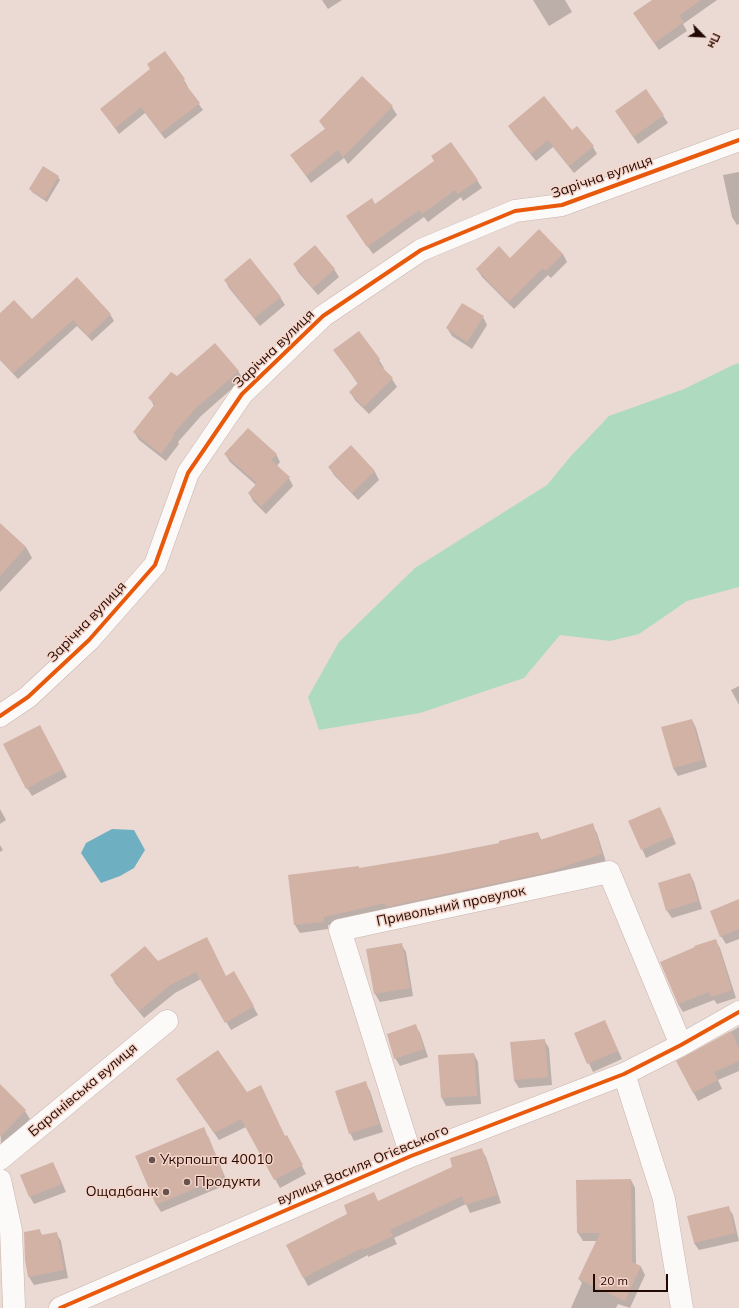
<!DOCTYPE html>
<html>
<head>
<meta charset="utf-8">
<style>
	body { margin:0 }
	#map { position:relative; width:739px; height:1308px; overflow:hidden; background:#ebdad4; font-family:Mulish,sans-serif }
	canvas { display:block }
	.north { position:absolute; left:683px; top:16px; width:40px; height:40px; -webkit-text-stroke:3px #f5d5ca; paint-order:stroke; rotate:114deg; font-size:11px; font-weight:700; line-height:16px; text-align:center; color:#220901 }
	.north::after { content:''; display:block; margin:auto; width:14px; height:18px; background:#220901; clip-path:polygon(50% 0,100% 100%,50% 72%,0 100%) }
	.scale { position:absolute; left:593px; top:1274px; width:75px; height:18px; box-sizing:border-box; border:2px solid #220901; border-top:0; padding-left:5px; font-size:12px; line-height:14px; white-space:nowrap; color:#220901; -webkit-text-stroke:3px #f5d5ca; paint-order:stroke }
</style>
</head>
<body>
<div id="map">
<canvas width="739" height="1308"></canvas>
<div class="north">Пн</div>
<div class="scale">20 m</div>
</div>
<script>
const c = document.querySelector('canvas').getContext('2d');
c.lineJoin = 'round';
function fill(path, color) {
  c.fillStyle = color;
  c.fill(path, 'evenodd');
}
function trace(path, color, width, dash) {
  c.strokeStyle = color;
  c.lineWidth = width;
  c.lineCap = dash ? 'butt' : 'round';
  c.setLineDash(dash || []);
  c.stroke(path);
}
function label(font, color, halo, rows, align = 'center') {
  c.font = font + ' Mulish,sans-serif';
  c.lineWidth = 3;
  c.setLineDash([]);
  c.textBaseline = 'middle';
  c.strokeStyle = halo;
  c.fillStyle = color;
  for (const [text, x, y, turn = 0] of rows) {
    c.save();
    c.translate(x, y);
    c.rotate((+turn || 0) * Math.PI / 180);
    c.textAlign = isNaN(turn) ? turn : align;
    if (halo) c.strokeText(text, 0, 0);
    c.fillText(text, 0, 0);
    c.restore();
  }
}
fill(new Path2D(`
	M739 363V587L687 601 639 634 610 641 560 635 524 678 420 713 319 730 308 697 339 642 415 568 547 485 571 456 609 416 684 389 733 365Z`), '#aedbbf');
fill(new Path2D(`
	M112 829 134 830 145 850 134 868 120 876 101 883 81 853 86 843Z`), '#6eafc2');
fill(new Path2D(`
	M322 0H342L328 9Z
	M533 0H565L572 12 549 26Z
	M653 0H717L683 24 687 31 659 50 639 21Z
	M165 53 184 80 188 87 187 88 203 110 165 139 145 113 119 134 101 109 151 69Z
	M362 78 392 107 397 115 348 164 344 158 311 183 291 155 325 129Z
	M646 90 668 123 638 144 621 119Z
	M509 127 572 132 593 147 597 154 574 173 553 147 536 161 514 134Z
	M739 172V224L737 225 732 217 723 175Z
	M58 177 60 180 47 202 32 192 30 189Z
	M477 180 482 188 463 201 461 197 428 222 424 217 373 254 347 217 375 205Z
	M563 254 567 262 551 278 548 275 514 309 482 277 477 269 510 259Z
	M294 264 334 269 339 277 318 295 298 272Z
	M225 280 280 297 285 305 260 326 229 288Z
	M0 314 32 321 110 314 114 321 92 341 77 326 18 379 0 360Z
	M483 317 487 325 472 349 452 336 447 328Z
	M359 332 379 360 384 368 382 369 392 379 397 387 369 414 355 400 350 392 358 384 335 350Z
	M238 371 243 379 201 416 178 442 179 444 166 461 139 440 134 432 154 406 150 398 177 377Z
	M351 446 375 472 379 480 358 500 334 475 329 467Z
	M225 454H276L280 462 277 466 289 478 293 486 266 514 253 501 249 493 256 485 230 462Z
	M0 524 26 547 32 558 0 592Z
	M739 686V705L731 690Z
	M692 720 696 728 707 767 678 776 673 768Z
	M44 734 67 777 32 796 27 788Z
	M0 809 6 820 0 824Z
	M664 816 676 844 646 858 630 821Z
	M592 825 597 833 606 862 328 925V929L300 933 295 925 289 875 359 869 438 856 501 844 538 833 542 841Z
	M0 845 3 850 0 852Z
	M690 874 694 882 702 909 672 918 667 911Z
	M739 910V939L726 944 721 936Z
	M715 940 720 948 736 998 717 1004 714 1000 683 1012 678 1004Z
	M401 944 406 952 413 996 380 1002 375 994 368 950Z
	M158 962 226 977 234 972 258 1015 231 1030 201 979 175 993 144 1018 115 983 111 975Z
	M605 1021 622 1059 593 1072 575 1034Z
	M415 1025 420 1033 428 1057 400 1066 395 1058Z
	M739 1027V1071L718 1080 722 1089 698 1101 678 1062Z
	M544 1040 549 1048 552 1085 519 1088 514 1080Z
	M474 1054 478 1062 481 1104 446 1106 442 1098 439 1056Z
	M365 1083 370 1091 383 1132 354 1141 350 1133Z
	M1 1087 25 1111 30 1119 1 1148 0 1088Z
	M182 1087 246 1093 261 1087 285 1137 291 1144 306 1174 280 1188 246 1127 219 1140Z
	M208 1136 228 1184 161 1212 156 1204Z
	M481 1149 486 1157 501 1203 470 1213 466 1204 394 1238 397 1244 368 1257V1255L308 1286 287 1246 349 1214 374 1194 378 1202 454 1167Z
	M53 1163 57 1171 66 1192 34 1204 30 1197Z
	M631 1180 635 1188 636 1265 641 1267 645 1275 630 1308 618 1304 616 1308H571L582 1283 579 1279 598 1241H583L578 1233Z
	M728 1207 733 1215 739 1241 699 1250 694 1243Z
	M39 1230 43 1236 56 1233 61 1241 68 1278 34 1285 29 1277 26 1259Z`), '#0003');
fill(new Path2D(`
	M652 0H701L679 16 684 22 654 43 633 13Z
	M165 51 185 79 183 81 200 103 161 133 141 107 115 128 100 109 150 69 147 64Z
	M362 76 393 106 343 157 338 150 306 176 290 155 325 129 319 121Z
	M646 89 664 115 633 137 615 111Z
	M544 96 572 130 577 126 594 146 569 166 548 140 531 154 508 126Z
	M451 142 478 180 458 194 455 190 422 214 419 210 367 247 346 216 372 198 375 204 434 161 431 156Z
	M43 166 59 176 45 199 29 189Z
	M539 229 563 254 546 271 543 268 509 302 476 269 499 246 510 258Z
	M315 245 335 269 313 288 293 264Z
	M250 258 281 297 254 318 224 280Z
	M77 277 111 314 88 336 73 320 13 373 0 359V313L14 300 32 319Z
	M462 303 484 316 467 342 446 328Z
	M359 331 380 359 377 362 393 378 364 407 349 392 358 383 333 350Z
	M215 343 239 371 196 408 173 434 175 435 161 454 133 432 155 404 148 398 171 372 177 376Z
	M248 428 277 454 271 460 290 477 261 507 248 493 257 483 224 454Z
	M351 445 375 471 352 493 328 467Z
	M0 523 26 547 0 576Z
	M692 719 703 760 673 768 661 727Z
	M40 725 63 769 26 789 3 744Z
	M660 807 673 836 641 850 628 821Z
	M593 823 602 854 548 872 386 907 385 903 324 917V922L294 925 288 875 359 866V868L438 855 499 843V841L538 832 540 840Z
	M690 873 698 901 666 911 658 883Z
	M739 899V929L720 937 710 911Z
	M207 937 226 976 234 971 254 1006 225 1023 196 972 170 985 139 1011 110 975 145 946 158 961Z
	M716 939 732 990 711 997 709 992 678 1004 660 962 695 947 694 946Z
	M402 943 410 988 374 994 366 949Z
	M605 1020 618 1051 587 1064 574 1033Z
	M416 1024 424 1049 394 1059 387 1034Z
	M731 1031 739 1049V1061L714 1072 718 1080 693 1093 676 1061Z
	M545 1039 548 1077 514 1080 510 1042Z
	M218 1050 247 1092 261 1085 285 1136 287 1135 303 1165 274 1180 241 1119 214 1133 176 1079Z
	M474 1053 477 1096 441 1098 438 1055Z
	M366 1081 379 1124 349 1134 335 1091Z
	M0 1084 26 1110 0 1137Z
	M204 1127 224 1176 156 1205 135 1156Z
	M482 1148 497 1195 465 1205 462 1196 390 1230 393 1236 363 1250 362 1248 303 1278 286 1245 347 1214 344 1205 374 1192 378 1201 452 1167 450 1158Z
	M53 1162 62 1184 29 1197 20 1175Z
	M631 1179 632 1262 641 1266 625 1301 578 1279 600 1233H577L576 1180Z
	M729 1206 735 1233 694 1243 687 1216Z
	M40 1229 41 1235 57 1232 64 1270 28 1277 25 1260 24 1232Z`), '#d2b2a5');
const street = new Path2D(`
	M0 716 28 697 89 640 155 565 188 473 242 394 323 316 421 250 515 211 562 205 739 140
	M624 1074 664 1199 682 1308
	M411 1156 340 930 609 872 681 1045
	M0 1159 167 1021
	M0 1180 11 1230 14 1306
	M60 1308 411 1156 624 1074 681 1045 739 1012`);
trace(street, '#c9b4ac', 23);
trace(street, '#fcf9f9', 22);
trace(new Path2D(`
	M0 716 28 697 89 640 155 565 188 473 242 394 323 316 421 250 515 211 562 205 739 140
	M60 1308 411 1156 624 1074 681 1045 739 1012`), '#e8590c', 4);
for (const [x, y, r, color] of [
	[152,1160,4,"#68524b"],
	[187,1182,4,"#68524b"],
	[166,1192,4,"#68524b"]
]) {
  const dot = new Path2D();
  dot.arc(x, y, r, 0, 2 * Math.PI);
  c.fillStyle = color;
  c.fill(dot);
  trace(dot, '#f5d5ca', 1.5);
}
label('14px', '#220901', '#f5d5ca', [
	["Зарічна вулиця",602,177,-19],
	["Зарічна вулиця",274,349,-44],
	["Зарічна вулиця",87,622,-46],
	["Привольний провулок",451,906,-12],
	["Баранівська вулиця",83,1090,-40],
	["вулиця Василя Огієвського",363,1165,-23]
]);
label('14px', '#220901', '#f5d5ca', [
	["Укрпошта 40010",160,1160],
	["Продукти",195,1182],
	["Ощадбанк",158,1192,"right"]
], 'left');
</script>
</body>
</html>
